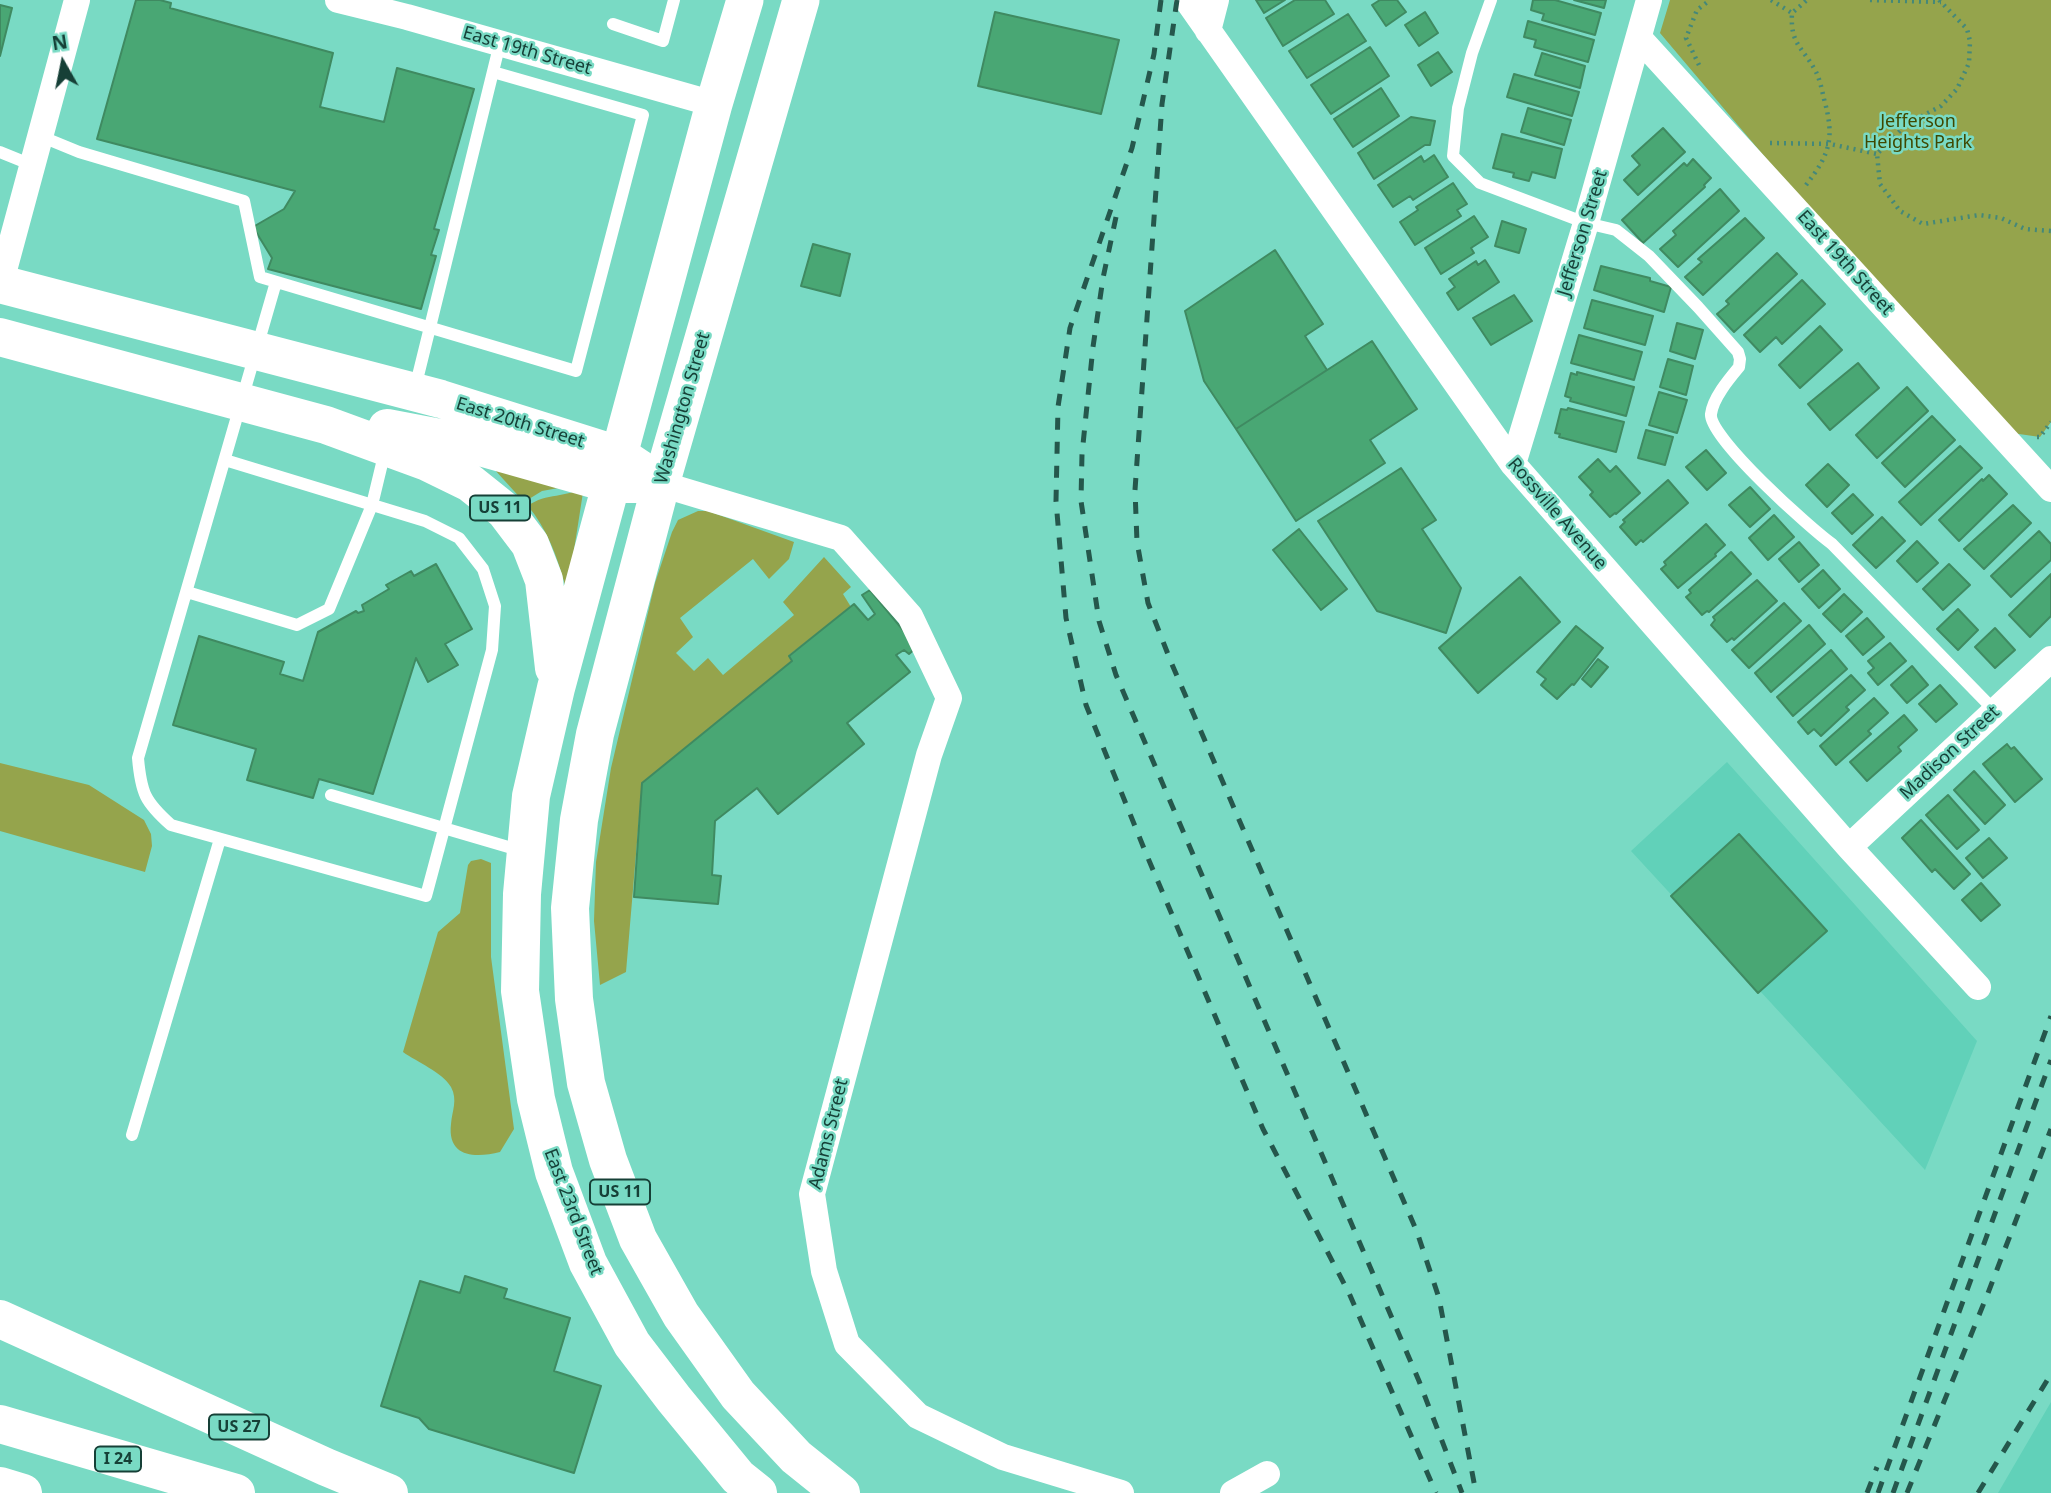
<!DOCTYPE html>
<html>
<head>
<meta charset="utf-8">
<style>
	body { margin:0 }
	#map { position:relative; width:2051px; height:1493px; overflow:hidden; background:#79dac4; font-family:"Noto Sans",sans-serif }
	canvas { display:block }
	.north { position:absolute; left:28px; top:28px; width:70px; height:70px; -webkit-text-stroke:5px #79dac4; paint-order:stroke; rotate:351deg; font-size:19px; font-weight:700; line-height:28px; text-align:center; color:#164037 }
	.north::after { content:''; display:block; margin:auto; width:24px; height:32px; background:#164037; clip-path:polygon(50% 0,100% 100%,50% 72%,0 100%) }
</style>
</head>
<body>
<div id="map">
<canvas width="2051" height="1493"></canvas>
<div class="north">N</div>
</div>
<script>
const c = document.querySelector('canvas').getContext('2d');
c.lineJoin = 'round';
function fill(path, color) {
  c.fillStyle = color;
  c.fill(path, 'evenodd');
}
function trace(path, color, width, dash) {
  c.strokeStyle = color;
  c.lineWidth = width;
  c.lineCap = dash ? 'butt' : 'round';
  c.setLineDash(dash || []);
  c.stroke(path);
}
function label(font, color, halo, rows, align = 'center') {
  c.font = font + ' "Noto Sans",sans-serif';
  c.lineWidth = 5;
  c.setLineDash([]);
  c.textBaseline = 'middle';
  c.strokeStyle = halo;
  c.fillStyle = color;
  for (const [text, x, y, turn = 0] of rows) {
    c.save();
    c.translate(x, y);
    c.rotate((+turn || 0) * Math.PI / 180);
    c.textAlign = isNaN(turn) ? turn : align;
    if (halo) c.strokeText(text, 0, 0);
    c.fillText(text, 0, 0);
    c.restore();
  }
}
fill(new Path2D(`
	M1727 762 1977 1041 1925 1170 1631 851Z
	M2051 1402V1493H1998Z`), '#61d1b9');
fill(new Path2D(`
	M1670 0H2051V422L2040 437 2012 433 1797 195 1660 33Z
	M494 469 564 487 542 491 524 502Z
	M584 486 569 582 565 585C557 556 547 529 528 506 546 492 567 499 584 486Z
	M698 511H708L794 542 789 559 769 579 753 559 680 618 693 637 676 653 694 671 708 658 723 675 794 615 783 602 824 557 851 587 843 594 851 607 789 655 792 661 642 783 626 972 600 985 594 921 596 862 611 768 655 583 672 532 678 520Z
	M0 763 89 785 144 820 151 834 152 846 145 872 0 831Z
	M481 859 491 863V957L514 1129 500 1152C476 1158 447 1158 451 1124 452 1111 458 1100 451 1087 442 1072 417 1062 403 1052L438 932 460 913 468 865 471 861Z`), '#95a44c');
const building = new Path2D(`
	M136 0H160L171 3 170 8 333 53 320 107 384 122 397 68 474 89 434 229 439 230 431 255 436 256 421 309 268 269 272 258 253 227 284 209 295 191 97 139Z
	M1256 0H1285L1264 13Z
	M1295 0H1325L1334 14 1283 46 1266 18Z
	M1380 0H1397L1406 12 1386 26 1372 5Z
	M1533 0H1555L1601 13 1595 35 1542 20 1544 14 1531 10Z
	M1574 0H1606L1604 8Z
	M0 5 12 8 0 56Z
	M995 12 1119 40 1101 114 978 86Z
	M1425 12 1438 33 1419 46 1405 25Z
	M1348 14 1366 41 1307 78 1289 51Z
	M1528 21 1594 40 1588 62 1534 47 1536 40 1524 37Z
	M1370 47 1389 76 1331 114 1311 85Z
	M1438 52 1452 72 1431 86 1418 65Z
	M1542 53 1585 66 1580 88 1535 75Z
	M1514 74 1579 92 1572 116 1507 97Z
	M1381 88 1399 116 1353 147 1334 119Z
	M1528 108 1571 120 1564 145 1521 132Z
	M1411 117 1435 121 1430 145H1425L1374 179 1358 153Z
	M1663 128 1685 152 1638 195 1624 180 1640 165 1632 156Z
	M1502 134 1562 149 1555 178 1532 172 1529 181 1513 177 1514 173 1493 168Z
	M1434 155 1448 177 1413 200 1410 196 1393 207 1378 185 1421 156 1424 162Z
	M1693 159 1711 178 1704 185 1705 187 1643 243 1622 220 1684 163 1687 166Z
	M1453 183 1467 204 1457 210 1461 216 1415 245 1400 222 1418 210 1416 207Z
	M1720 189 1739 211 1678 267 1660 249 1676 235 1673 231Z
	M1474 216 1488 237 1471 248 1474 253 1441 274 1425 248Z
	M1745 218 1764 238 1703 295 1685 277 1702 262 1698 259Z
	M1502 221 1526 229 1519 253 1495 246Z
	M813 244 850 254 840 296 801 286Z
	M1275 250 1323 324 1305 336 1327 370 1236 429 1204 381 1185 311Z
	M1777 253 1797 274 1734 332 1717 314 1729 304 1726 301Z
	M1485 260 1499 282 1458 310 1447 293 1455 287 1449 279 1476 261 1478 265Z
	M1601 266 1650 278V281L1671 287 1664 312 1594 290Z
	M1802 280 1825 304 1782 344 1776 337 1760 352 1744 335Z
	M1514 295 1532 321 1491 345 1473 318Z
	M1592 300 1653 316 1645 345 1584 328Z
	M1677 323 1703 330 1695 359 1670 351Z
	M1820 326 1842 350 1800 388 1779 365Z
	M1579 335 1642 352 1634 380 1571 363Z
	M1372 341 1417 409 1370 440 1385 463 1296 521 1236 429Z
	M1668 359 1693 366 1686 395 1660 387Z
	M1858 363 1879 388 1830 430 1808 404Z
	M1577 372 1634 387 1626 416 1570 401 1571 398 1565 396 1571 373 1577 375Z
	M1907 387 1928 411 1877 458 1856 435Z
	M1659 392 1687 400 1677 433 1649 425Z
	M1568 408 1624 422 1616 452 1559 437 1560 434 1555 433 1561 409 1567 410Z
	M1932 416 1955 440 1905 487 1882 463Z
	M1646 430 1673 437 1665 465 1638 458Z
	M1960 446 1982 468 1921 525 1899 502Z
	M1706 450 1726 473 1707 490 1686 467Z
	M1598 459 1610 472 1616 466 1640 493 1616 514 1615 513 1610 517 1590 495 1593 492 1579 477Z
	M1828 464 1849 485 1827 507 1806 485Z
	M1401 468 1436 520 1422 529 1461 588 1446 633 1377 611 1318 521Z
	M1989 475 2007 494 1959 541 1939 520 1982 479 1983 481Z
	M1668 480 1688 503 1643 542 1641 540 1636 545 1620 527 1625 522 1623 520Z
	M1750 487 1770 509 1750 527 1729 505Z
	M1853 494 1873 515 1852 534 1832 513Z
	M2013 505 2031 523 1984 569 1964 549Z
	M1774 515 1794 537 1768 560 1749 538Z
	M1882 517 1905 541 1876 568 1853 545Z
	M1706 524 1725 545 1715 554 1716 556 1678 588 1661 569 1666 565 1664 562Z
	M1299 529 1347 589 1321 610 1273 550Z
	M2039 531 2051 544V560L2011 597 1991 576Z
	M1917 541 1938 563 1917 582 1897 561Z
	M1799 542 1819 565 1799 582 1779 559Z
	M1731 552 1751 574 1709 612 1707 611 1702 615 1686 597 1691 593 1689 590Z
	M436 564 472 629 445 644 458 665 428 682 416 658 373 794 319 779 313 798 247 780 256 749 173 725 199 636 284 662 280 674 303 681 318 632 356 611 358 613 364 611 362 605 389 589 386 585 411 571 414 576Z
	M1949 564 1970 585 1943 610 1923 589Z
	M1823 570 1840 589 1819 608 1802 589Z
	M2051 574V616L2030 637 2009 615Z
	M1520 577 1560 622 1478 693 1439 648Z
	M1757 580 1777 601 1734 640 1732 638 1727 642 1711 625 1715 620 1713 617Z
	M870 590 917 647 909 654 904 650 896 655 910 672 847 723 864 744 778 814 757 788 715 821 712 875 721 876 718 904 634 897 642 783 792 661 789 656 854 604 868 620 875 614 862 595Z
	M1844 594 1862 612 1841 632 1823 614Z
	M1784 603 1801 621 1749 668 1732 650Z
	M1958 609 1978 630 1958 650 1937 629Z
	M1867 618 1884 637 1863 655 1846 636Z
	M1809 625 1825 644 1771 692 1755 673Z
	M1576 626 1603 648 1574 685 1572 684 1557 699 1541 685 1546 679 1537 672Z
	M1995 628 2015 650 1995 668 1975 647Z
	M1890 643 1906 661 1878 685 1868 673 1874 668 1868 661Z
	M1831 650 1847 669 1793 716 1777 697Z
	M1598 659 1608 667 1591 687 1582 679Z
	M1912 666 1928 685 1907 703 1891 685Z
	M1851 675 1865 690 1846 707 1849 710 1821 736 1814 729 1808 734 1798 722Z
	M1940 685 1957 704 1936 722 1919 704Z
	M1874 698 1888 713 1868 731 1871 734 1836 765 1820 746Z
	M1904 715 1917 730 1898 747 1901 751 1867 781 1850 762Z
	M2007 744 2011 749 2014 747 2042 779 2015 802 1983 764Z
	M1974 771 2005 805 1985 824 1954 790Z
	M1948 795 1979 830 1957 849 1926 815Z
	M1921 820 1970 874 1954 889 1935 869 1932 872 1902 838Z
	M1739 834 1827 931 1758 993 1671 896Z
	M1989 838 2007 858 1983 878 1966 858Z
	M1981 883 2000 905 1981 921 1962 900Z
	M465 1276 507 1289 504 1298 570 1318 554 1371 601 1386 574 1473 429 1429 419 1418 381 1406 420 1281 460 1293Z`);
fill(building, '#49a774');
trace(building, '#3f8a61', 2);
trace(new Path2D(`
	M1771 0 1792 13
	M1870 0 1941 2
	M1939 0 1967 29 1970 41 1969 63 1957 89 1941 106 1907 124 1877 154 1880 184 1900 211 1923 224 1979 215 2001 218 2025 229 2051 231
	M1699 65 1686 38 1697 10 1710 0
	M1770 143 1830 144 1877 154
	M1806 185C1830 154 1835 138 1824 99 1822 90 1820 80 1816 72 1803 47 1790 45 1792 13L1807 0
	M2037 437H2040L2051 422`), '#448879', 4.5, [2, 5]);
trace(new Path2D(`
	M1491 0 1472 53 1458 108 1453 156 1480 183 1586 223 1616 230 1649 256 1698 307 1738 352 1740 359 1739 367C1729 379 1713 398 1711 414 1708 437 1811 529 1832 544L1995 711
	M613 24 663 41 674 0
	M40 136 79 152 244 201 260 277 576 371 643 115 493 72
	M0 152 32 165
	M415 388 500 43
	M225 460 425 521 459 538 483 569 495 606 492 650 426 896 171 825C145 802 141 793 138 758L276 282
	M187 592 297 625 329 609 372 505 385 451
	M331 795 522 851
	M132 1135 220 839`), '#fff', 12);
trace(new Path2D(`
	M338 0 407 17 714 104
	M1187 0 1513 464 1849 847 1978 987
	M1208 31 1216 0
	M1639 38 2051 489
	M0 285 77 0
	M1513 464 1586 223 1649 0
	M661 484 841 538 910 616 949 698 929 755 812 1194 824 1271 847 1344 918 1416 1003 1457 1121 1493
	M1849 847 2051 659
	M1233 1493 1267 1474`), '#fff', 26);
trace(new Path2D(`
	M619 455 714 104 745 0
	M661 484 801 0`), '#fff', 37);
trace(new Path2D(`
	M0 284 441 399 619 455 640 469
	M0 337 326 425 427 462 470 483 505 511 530 544 544 580 554 668
	M387 428 466 443 611 484H635
	M619 455 556 688 531 796 522 894 520 991 536 1099 554 1172 588 1263 632 1344 674 1399 738 1477 758 1493
	M661 484 595 734 579 820 570 908 574 999 586 1083 608 1160 638 1239 681 1315 738 1395 796 1457 841 1493`), '#fff', 38);
trace(new Path2D(`
	M0 1319 326 1467 389 1493
	M0 1424 236 1493
	M0 1486 23 1493`), '#fff', 38);
trace(new Path2D(`
	M1161 0 1154 54 1132 148 1070 328 1058 407 1056 501 1066 618 1086 705 1145 851 1263 1129 1349 1293 1436 1493
	M1177 0 1162 104 1135 490 1137 542 1148 603 1171 662 1417 1232 1439 1298 1476 1493
	M1116 217 1103 278 1093 347 1082 454 1081 501 1099 621 1116 675 1419 1381 1462 1493
	M1867 1493 1877 1467
	M1878 1493 2051 1016
	M1893 1493 2051 1060
	M1907 1493 1988 1293 2051 1129
	M1978 1493 2051 1374`), '#25574c', 5, [12, 12]);
for (const [x, y, w] of [
	[500,508,60],
	[620,1192,60],
	[239,1427,60],
	[118,1459,46]
]) {
  const box = new Path2D();
  box.roundRect(x - w / 2, y - 12.5, w, 25, 5);
  c.fillStyle = '#79dac4';
  c.fill(box);
  trace(box, '#164037', 2);
}
label('bold 16px', '#164037', null, [
	["US 11",500,508],
	["US 11",620,1192],
	["US 27",239,1427],
	["I 24",118,1459]
]);
label('18px', '#164037', '#79dac4', [
	["East 19th Street",527,51,16],
	["Jefferson Street",1583,233,-73],
	["East 19th Street",1845,263,48],
	["Washington Street",683,408,-74],
	["East 20th Street",520,423,17],
	["Rossville Avenue",1557,514,49],
	["Madison Street",1950,753,-43],
	["Adams Street",829,1134,-76],
	["East 23rd Street",573,1212,69]
]);
label('18px', '#3f4800', '#79dac4', [
	["Jefferson",1918,122],
	["Heights Park",1918,143]
]);
</script>
</body>
</html>
